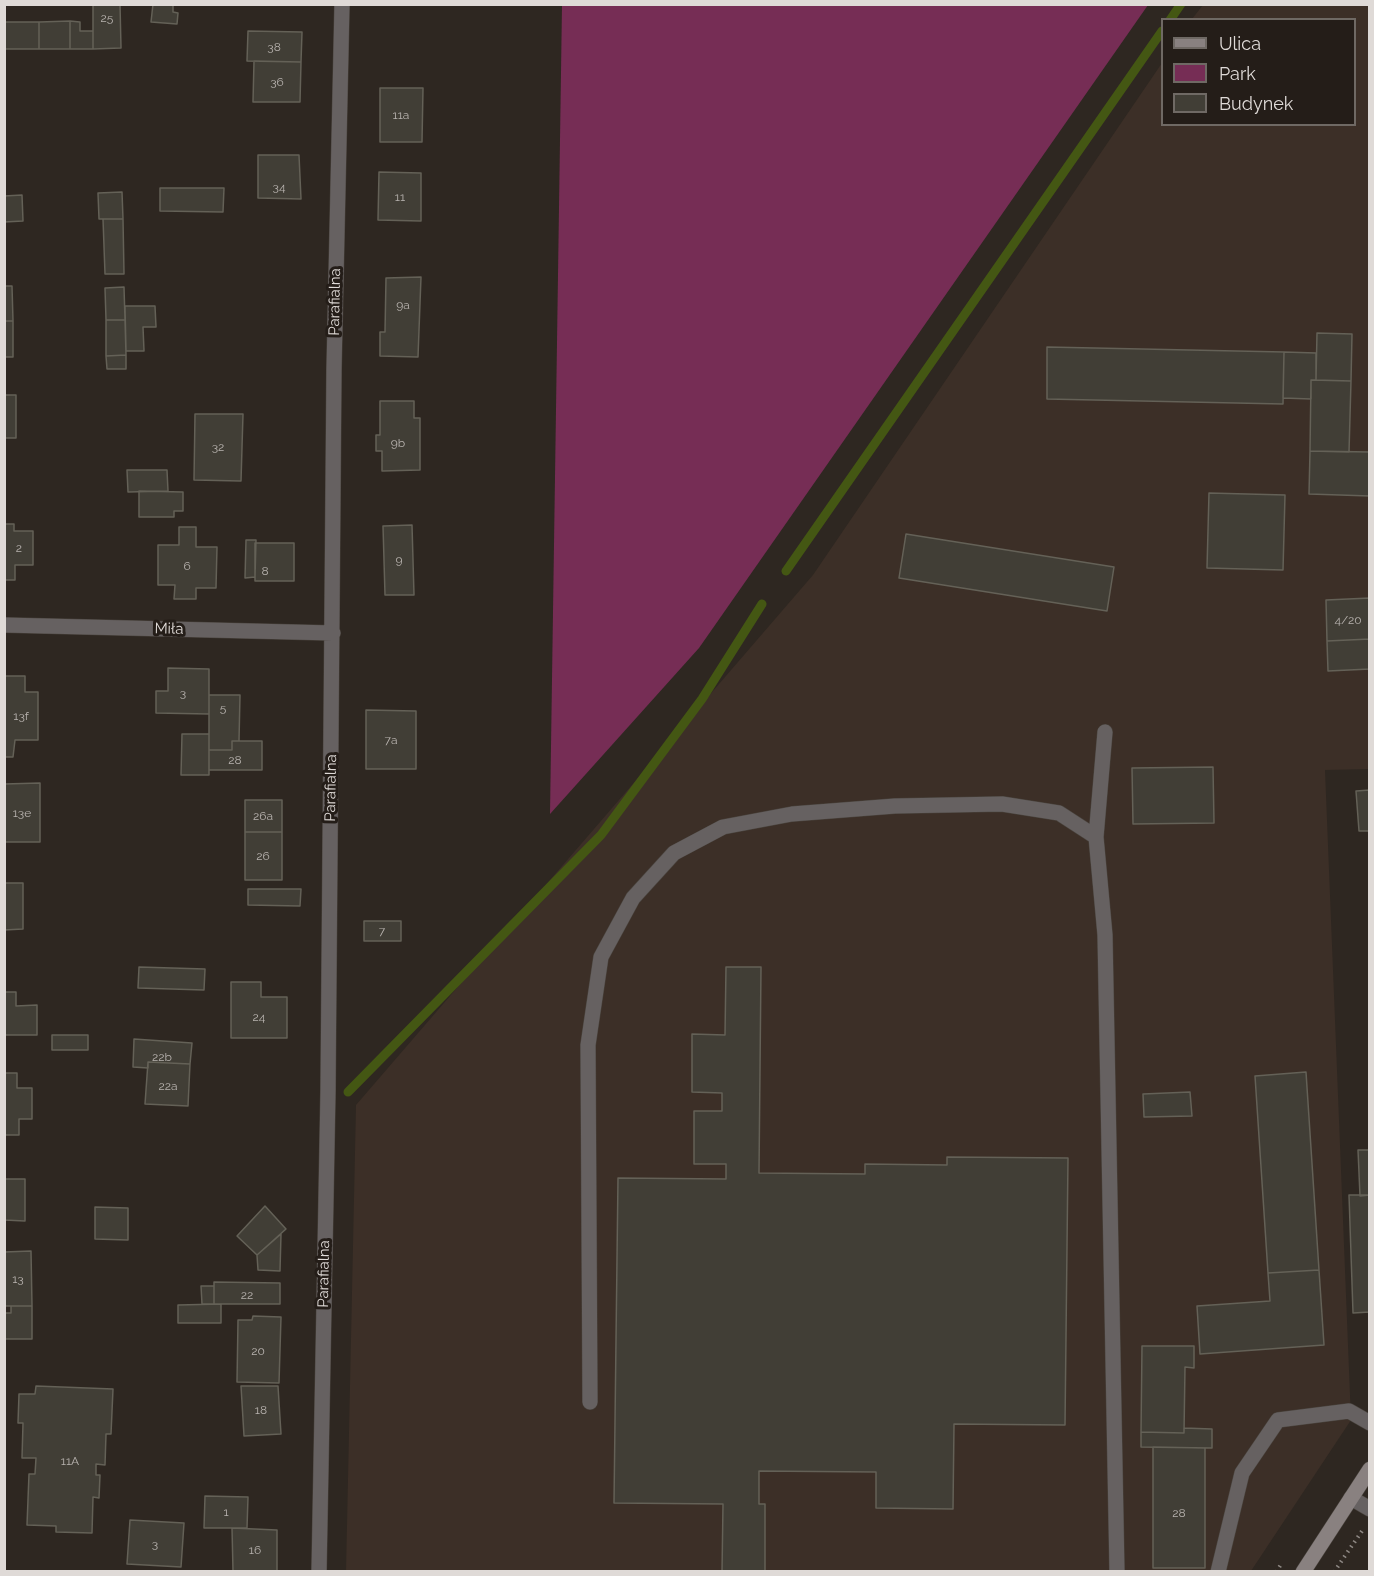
<!DOCTYPE html>
<html>
<head>
<meta charset="utf-8">
<style>
	body { margin:0 }
	#map { position:relative; width:1374px; height:1576px; overflow:hidden; background:#2e2721; font-family:Raleway,sans-serif }
	canvas { display:block }
	.frame { position:absolute; inset:0; border:6px solid #dfdad7; pointer-events:none }
	.legend { position:absolute; left:1161px; top:18px; width:195px; height:108px; box-sizing:border-box; background:#241d18; border:2px solid #6f6964; margin:0; padding:8px 10px; list-style:none; font-size:18px; color:#dfdad7 }
	.legend li { display:flex; align-items:center; gap:12px; height:30px }
	.legend b { width:30px; border:2px solid #6f6964 }
</style>
</head>
<body>
<div id="map">
<canvas width="1374" height="1576"></canvas>
<div class="frame"></div>
<ul class="legend">
<li><b style="height:8px;background:#898180"></b>Ulica</li>
<li><b style="height:16px;background:#762d55"></b>Park</li>
<li><b style="height:16px;background:#413e36"></b>Budynek</li>
</ul>
</div>
<script>
const c = document.querySelector('canvas').getContext('2d');
c.lineJoin = 'round';
function fill(path, color) {
  c.fillStyle = color;
  c.fill(path, 'evenodd');
}
function trace(path, color, width, dash) {
  c.strokeStyle = color;
  c.lineWidth = width;
  c.lineCap = dash ? 'butt' : 'round';
  c.setLineDash(dash || []);
  c.stroke(path);
}
function label(font, color, halo, rows, align = 'center') {
  c.font = font + ' Raleway,sans-serif';
  c.lineWidth = 6;
  c.setLineDash([]);
  c.textBaseline = 'middle';
  c.strokeStyle = halo;
  c.fillStyle = color;
  for (const [text, x, y, turn = 0] of rows) {
    c.save();
    c.translate(x, y);
    c.rotate((+turn || 0) * Math.PI / 180);
    c.textAlign = isNaN(turn) ? turn : align;
    if (halo) c.strokeText(text, 0, 0);
    c.fillText(text, 0, 0);
    c.restore();
  }
}
fill(new Path2D(`
	M1203 5H1369V769L1325 770 1351 1420 1251 1571 346 1572 356 1105 813 575 1162 63V124H1354V20L1192 19Z`), '#3c2f27');
fill(new Path2D(`
	M562 5H1148L699 648 550 814Z`), '#762d55');
trace(new Path2D(`
	M1170 20 1181 4
	M786 571 1162 31
	M348 1092 601 835 702 699 762 604`), '#445713', 9);
const building = new Path2D(`
	M93 4H120L121 48 93 49Z
	M153 4H173V12L178 13 177 24 151 22Z
	M70 21V49H39V22Z
	M70 21 80 22V31H93V49H70Z
	M4 22H39V49H4Z
	M248 31 302 32 301 62 247 61Z
	M254 61 301 62 300 102H253Z
	M380 88H423L422 142H380Z
	M258 155H299L301 199 258 198Z
	M379 172 421 173V221L378 220Z
	M160 188H224L223 212 160 211Z
	M122 192 123 219H99L98 193Z
	M22 195 23 221 4 222V196Z
	M103 219H123L124 274H105Z
	M421 277 418 357 380 356V332H385L386 278Z
	M4 286H12L13 321H4Z
	M124 287 125 320H106L105 288Z
	M125 306H155L156 327H143L144 351H126Z
	M106 320H125L126 355 106 356Z
	M4 321H13V357H4Z
	M1317 333 1352 334 1351 381 1316 380Z
	M1047 347 1284 352 1283 404 1047 399Z
	M1284 352 1316 353V380H1311V399L1283 398Z
	M126 355V369H107L106 356Z
	M1311 380 1351 381 1349 452 1310 451Z
	M4 395H16V438H4Z
	M380 401H414V418H420V470L382 471V451H376V435H380Z
	M195 414H243L241 481 194 480Z
	M1310 451 1370 452V496L1309 494Z
	M127 470H167L168 491 128 492Z
	M139 491 183 492V511H174V517H139Z
	M1209 493 1285 495 1283 570 1207 568Z
	M4 524H14V531H33V565H15V580H4Z
	M412 525 414 595H385L383 526Z
	M179 527H196V547H217L216 588H196V599H174L175 585H158V545H179Z
	M906 534 1114 567 1107 611 899 578Z
	M246 540H256L255 577 245 578Z
	M255 543H294V581H255Z
	M1370 598V639L1327 641 1326 600Z
	M1370 639V669L1328 671 1327 641Z
	M168 668 209 669V714L156 713V691H168Z
	M4 676H25V692H38V740H15L13 757H4Z
	M209 695H240L239 741H232V750H209Z
	M366 710 416 711V769H366Z
	M182 734H209V775H181Z
	M232 741H262V770H209V750H232Z
	M1213 767 1214 823 1133 824 1132 768Z
	M40 783V842H4V784Z
	M1370 790V831H1359L1356 791Z
	M245 800H282V832H245Z
	M245 832H282V880H245Z
	M4 883H23V929L4 930Z
	M248 889H301L300 906 248 905Z
	M364 921H401V941H364Z
	M139 967 205 969 204 990 138 988Z
	M726 967H761L759 1173 865 1174V1164L947 1165V1157L1068 1158 1065 1425 954 1424 953 1509 876 1508V1472L759 1471V1504H765V1572H722L723 1504 614 1503 618 1178 726 1179V1164H694V1111H722V1093L692 1092V1034L725 1035Z
	M231 982H261V997H287V1038H231Z
	M4 992H16V1006L37 1005V1035H4Z
	M52 1035H88V1050H52Z
	M134 1039 192 1043 190 1064 148 1062V1068L133 1067Z
	M148 1062 190 1064 188 1106 145 1104Z
	M1306 1072 1319 1270 1268 1273 1255 1076Z
	M4 1073H17V1088H32V1119H19V1135H4Z
	M1190 1092 1192 1116 1144 1117 1143 1094Z
	M1358 1150H1370V1195L1360 1196Z
	M4 1179H25V1221L4 1220Z
	M1349 1195H1370V1312L1353 1313Z
	M265 1206 286 1229 257 1255 237 1236Z
	M95 1207 128 1208V1240L95 1239Z
	M281 1234 280 1271 258 1270 257 1255Z
	M31 1251 32 1306H4V1252Z
	M1319 1270 1324 1345 1200 1354 1197 1306 1270 1301 1268 1273Z
	M214 1282 280 1283V1304H214Z
	M201 1286H214V1304H202Z
	M221 1304V1323H178V1305Z
	M11 1306H32V1339H4V1313H11Z
	M253 1316 281 1317 279 1383 237 1382 238 1320H252Z
	M1142 1346H1194V1368L1185 1367 1184 1433 1141 1432Z
	M36 1386 113 1389 111 1434H106L105 1465 96 1464V1475H100L99 1498 93 1497 92 1533 56 1532V1526L27 1525 29 1474H35L36 1458H22L23 1423H18L19 1394H35Z
	M241 1386H278L281 1434 244 1436Z
	M1184 1428 1212 1429V1448L1141 1447V1432L1184 1433Z
	M1153 1447 1205 1448V1568H1153Z
	M205 1496 248 1497 247 1528H204Z
	M130 1520 184 1523 181 1567 127 1564Z
	M232 1528 277 1530V1571H233Z`);
fill(building, '#413e36');
trace(building, '#646157', 1.5);
const lane = new Path2D(`
	M1105 732 1096 837 1105 935 1117 1572
	M590 1402 588 1045 601 957 633 898 674 853 723 827 792 814 895 806 1002 804 1059 813 1096 837
	M1218 1572 1242 1473 1278 1420 1349 1411 1370 1423`);
const street = new Path2D(`
	M4 625 333 633
	M1351 1498 1370 1509
	M319 1572 328 1091 334 369 342 4`);
const secondary = new Path2D(`
	M1303 1572 1370 1469`);
trace(lane, '#4a443e', 16);
trace(street, '#4a443e', 16);
trace(secondary, '#4a443e', 16);
trace(new Path2D(`
	M1276 1572 1282 1563
	M1334 1572 1364 1528`), '#8e8884', 4, [1.5, 4.5]);
trace(lane, '#666161', 15);
trace(street, '#666161', 15);
trace(secondary, '#898180', 15);
label('12px', '#b8b3af', null, [
	["25",107,18],
	["38",274,47],
	["36",277,82],
	["11a",401,115],
	["34",279,187],
	["11",400,197],
	["9a",403,305],
	["9b",398,443],
	["32",218,447],
	["2",19,548],
	["9",399,560],
	["6",187,566],
	["8",265,571],
	["4/20",1348,620],
	["3",183,693],
	["5",223,708],
	["13f",21,716],
	["7a",391,740],
	["28",235,760],
	["13e",22,813],
	["26a",263,816],
	["26",263,856],
	["7",382,931],
	["24",259,1017],
	["22b",162,1057],
	["22a",168,1086],
	["13",18,1279],
	["22",247,1295],
	["20",258,1351],
	["18",261,1410],
	["11A",70,1461],
	["1",226,1512],
	["28",1179,1513],
	["3",155,1544],
	["16",255,1550]
]);
label('15px', '#dfdad7', '#241d18', [
	["Parafialna",335,302,-89],
	["Miła",169,629,1],
	["Parafialna",331,788,-89],
	["Parafialna",324,1274,-89]
]);
</script>
</body>
</html>
